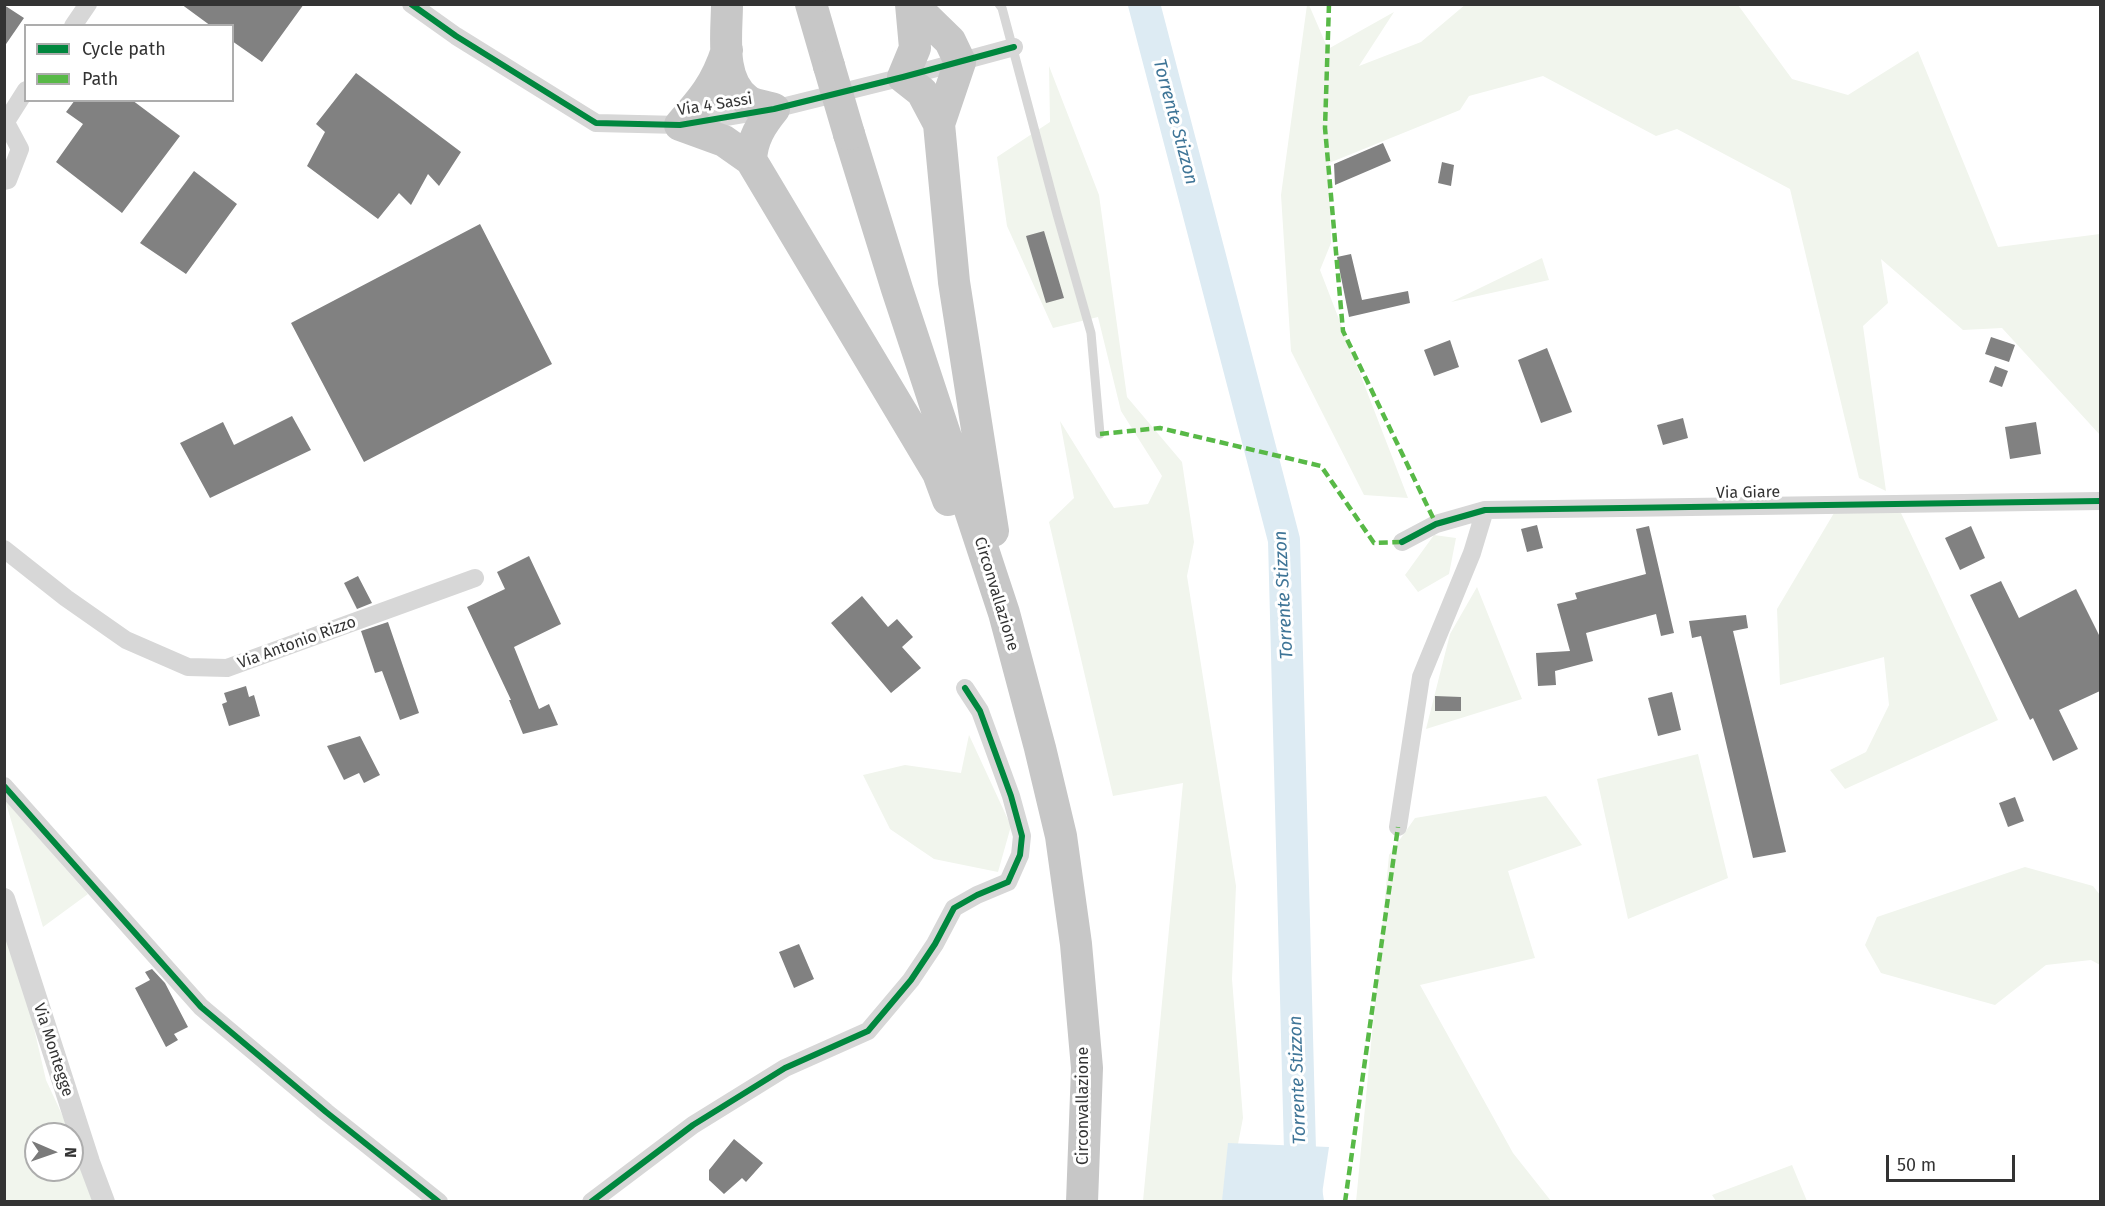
<!DOCTYPE html>
<html>
<head>
<meta charset="utf-8">
<style>
	body { margin:0 }
	#map { position:relative; width:2105px; height:1206px; overflow:hidden; background:#fff; font-family:"Fira Sans",sans-serif }
	canvas { display:block }
	.frame { position:absolute; inset:0; border:6px solid #333; pointer-events:none }
	.legend { position:absolute; left:24px; top:24px; width:210px; height:78px; box-sizing:border-box; background:#fff; border:2px solid #adadad; margin:0; padding:8px 10px; list-style:none; font-size:18px; color:#333 }
	.legend li { display:flex; align-items:center; gap:12px; height:30px }
	.legend b { width:30px; border:2px solid #adadad }
	.north { position:absolute; left:24px; top:1122px; width:60px; height:60px; box-sizing:border-box; background:#fff; border:2px solid #adadad; border-radius:50%; rotate:92deg; font-size:16px; font-weight:700; line-height:24px; text-align:center; color:#333 }
	.north::after { content:''; display:block; margin:auto; width:21px; height:27px; background:#7a7a7a; clip-path:polygon(50% 0,100% 100%,50% 72%,0 100%) }
	.scale { position:absolute; left:1886px; top:1155px; width:129px; height:27px; box-sizing:border-box; border:3px solid #333; border-top:0; padding-left:8px; font-size:18px; line-height:21px; white-space:nowrap; color:#333; -webkit-text-stroke:4px #fff; paint-order:stroke }
</style>
</head>
<body>
<div id="map">
<canvas width="2105" height="1206"></canvas>
<div class="frame"></div>
<ul class="legend">
<li><b style="height:8px;background:#00873e"></b>Cycle path</li>
<li><b style="height:8px;background:#58b947"></b>Path</li>
</ul>
<div class="north">N</div>
<div class="scale">50 m</div>
</div>
<script>
const c = document.querySelector('canvas').getContext('2d');
c.lineJoin = 'round';
function fill(path, color) {
  c.fillStyle = color;
  c.fill(path, 'evenodd');
}
function trace(path, color, width, dash) {
  c.strokeStyle = color;
  c.lineWidth = width;
  c.lineCap = dash ? 'butt' : 'round';
  c.setLineDash(dash || []);
  c.stroke(path);
}
function label(font, color, halo, rows, align = 'center') {
  c.font = font + ' "Fira Sans",sans-serif';
  c.lineWidth = 6;
  c.setLineDash([]);
  c.textBaseline = 'middle';
  c.strokeStyle = halo;
  c.fillStyle = color;
  for (const [text, x, y, turn = 0] of rows) {
    c.save();
    c.translate(x, y);
    c.rotate((+turn || 0) * Math.PI / 180);
    c.textAlign = isNaN(turn) ? turn : align;
    if (halo) c.strokeText(text, 0, 0);
    c.fillText(text, 0, 0);
    c.restore();
  }
}
fill(new Path2D(`
	M1466 4 1738 5 1792 79 1848 95 1918 51 1998 247 2100 234V435L2002 328 1963 330 1881 259 1888 303 1863 326 1886 491 1859 478 1790 189 1677 129 1656 136 1543 76 1469 96 1460 110 1329 163 1331 243 1320 270 1408 498 1364 495 1291 351 1281 195 1307 5H1309L1328 49 1394 12 1359 66 1421 42Z
	M1049 66 1099 195 1127 397 1182 462 1194 542 1187 576 1236 886 1232 979 1243 1118 1227 1201H1143L1183 783 1113 796 1049 522 1074 498 1060 421 1114 508 1148 504 1162 476 1121 411 1098 317 1053 328 1007 226 997 157 1050 122Z
	M1542 258 1549 280 1451 302Z
	M1834 513H1901L1998 720 1845 789 1830 770 1866 752 1889 705 1884 657 1780 685 1777 609Z
	M1434 535 1456 538 1449 574 1418 592 1405 575Z
	M1477 587 1522 699 1426 729 1450 634Z
	M969 735 1011 826 998 872 934 859 890 829 863 775 905 765 961 773Z
	M1698 754 1728 878 1628 919 1597 779Z
	M1546 796 1582 845 1508 871 1535 958 1420 985 1513 1153 1551 1201 1356 1202 1389 855 1415 818Z
	M4 799 88 894 43 927 5 800Z
	M2025 867 2093 886 2100 895V965L2091 960 2046 965 1995 1005 1881 973 1865 945 1877 917Z
	M4 899 46 1080 71 1134H36V1170H72V1136L100 1201H5Z
	M1792 1165 1807 1201H1716L1712 1195Z`), '#f1f5ed');
fill(new Path2D(`
	M1228 1143 1329 1147 1321 1201H1222Z`), '#ddebf3');
trace(new Path2D(`
	M1144 4 1284 540 1300 1150 1308 1202`), '#ddebf3', 32);
fill(new Path2D(`
	M181 4H304L262 62 232 41V26H211Z
	M4 5 24 18 4 47Z
	M356 73 461 152 439 186 428 174 411 205 399 193 378 219 307 166 325 132 316 124Z
	M75 100H132L180 136 122 213 56 162 83 124 66 112Z
	M1383 143 1391 161 1335 185 1334 164Z
	M1442 162 1454 165 1451 186 1438 183Z
	M194 171 237 204 186 274 140 243Z
	M480 224 552 364 364 462 291 323Z
	M1044 231 1064 298 1046 303 1026 236Z
	M1351 254 1362 300 1408 291 1410 303 1349 317 1337 257Z
	M1991 337 2015 345 2009 362 1985 354Z
	M1450 340 1459 367 1434 376 1424 350Z
	M1547 348 1572 412 1541 423 1518 360Z
	M1995 366 2008 371 2002 387 1989 382Z
	M292 416 311 450 210 498 180 443 223 422 234 445Z
	M1683 418 1688 438 1663 445 1657 425Z
	M2036 422 2041 454 2010 459 2005 427Z
	M1537 525 1543 548 1527 552 1521 529Z
	M1649 526 1674 633 1661 636 1656 614 1586 633 1593 661 1555 671 1556 685 1538 686 1536 653 1570 651 1557 604 1577 599 1575 593 1646 574 1636 529Z
	M1971 526 1985 558 1960 570 1945 538Z
	M529 556 561 624 514 647 539 709 549 704 558 725 523 734 509 700H511L467 607 505 589 497 572Z
	M358 576 372 603 357 609 344 583Z
	M2001 581 2019 618 2076 589 2100 637V691L2059 710 2078 749 2053 761 2033 718 2030 720 1970 595Z
	M862 596 888 627 897 619 913 637 902 647 921 668 891 693 831 623Z
	M1746 615 1748 628 1733 631 1786 852 1753 858 1701 636 1692 638 1689 621Z
	M388 622 419 713 400 720 382 671 375 673 361 631Z
	M246 686 249 697 254 695 260 716 229 726 222 704 227 702 224 693Z
	M1672 692 1681 730 1658 736 1648 698Z
	M1435 696 1461 697V711H1435Z
	M360 736 380 775 364 783 359 773 344 780 327 746Z
	M2015 797 2024 821 2008 827 1999 803Z
	M799 944 814 979 794 988 779 952Z
	M152 969 165 983 188 1027 174 1034 178 1040 166 1047 135 988 150 980 145 972Z
	M734 1139 763 1163 746 1182 742 1178 724 1194 709 1180V1170Z`), '#818181');
trace(new Path2D(`
	M999 4 1002 8 1057 214 1091 333 1100 434`), '#d7d7d7', 9);
trace(new Path2D(`
	M411 4 456 36 596 123 680 125 774 109 903 77 1014 47
	M73 26 88 4
	M4 119 20 149 8 180 4 181
	M7 120 26 90
	M1402 542 1436 524 1485 510 2100 501
	M4 549 66 598 126 640 188 667 227 668 475 578
	M4 786 201 1007 326 1112 439 1202
	M1398 827 1421 677 1472 553 1485 510
	M591 1202 693 1125 785 1068 868 1031 911 980 935 944 954 908 977 895 1008 882 1020 855 1022 836 1011 796 980 711 965 688`), '#d7d7d7', 18);
trace(new Path2D(`
	M4 899 89 1162 104 1202`), '#d7d7d7', 22);
trace(new Path2D(`
	M727 4C727 33 719 80 747 100 753 105 766 106 774 109 761 125 752 139 751 160
	M811 4 829 66
	M911 4 915 48 903 77 922 92 939 124 954 282 993 531
	M912 4 950 41 960 62 939 124
	M727 50C716 84 703 99 680 125L724 141 751 160 938 473 948 500
	M849 134 897 289 1004 613 1040 748 1061 836 1076 944 1087 1068 1082 1202`), '#c7c7c7', 32);
trace(new Path2D(`
	M829 66 849 134`), '#c7c7c7', 32);
trace(new Path2D(`
	M1329 4 1325 128 1343 331 1436 524
	M1100 434 1160 428 1321 466 1374 543 1402 542
	M1345 1202 1398 827`), '#58b947', 4.5, [9, 4.5]);
trace(new Path2D(`
	M411 4 456 36 596 123 680 125 774 109 903 77 1014 47
	M1402 542 1436 524 1485 510 2100 501
	M4 786 201 1007 326 1112 439 1202
	M591 1202 693 1125 785 1068 868 1031 911 980 935 944 954 908 977 895 1008 882 1020 855 1022 836 1011 796 980 711 965 688`), '#00873e', 6);
label('16px', '#333', '#fff', [
	["Via 4 Sassi",715,105,-9],
	["Via Giare",1748,493,-1],
	["Circonvallazione",996,594,73],
	["Via Antonio Rizzo",297,643,-20],
	["Via Montegge",53,1050,72],
	["Circonvallazione",1084,1106,-90]
]);
label('italic 18px', '#3f7597', '#fff', [
	["Torrente Stizzon",1175,122,75],
	["Torrente Stizzon",1284,595,-93],
	["Torrente Stizzon",1298,1080,-92]
]);
</script>
</body>
</html>
